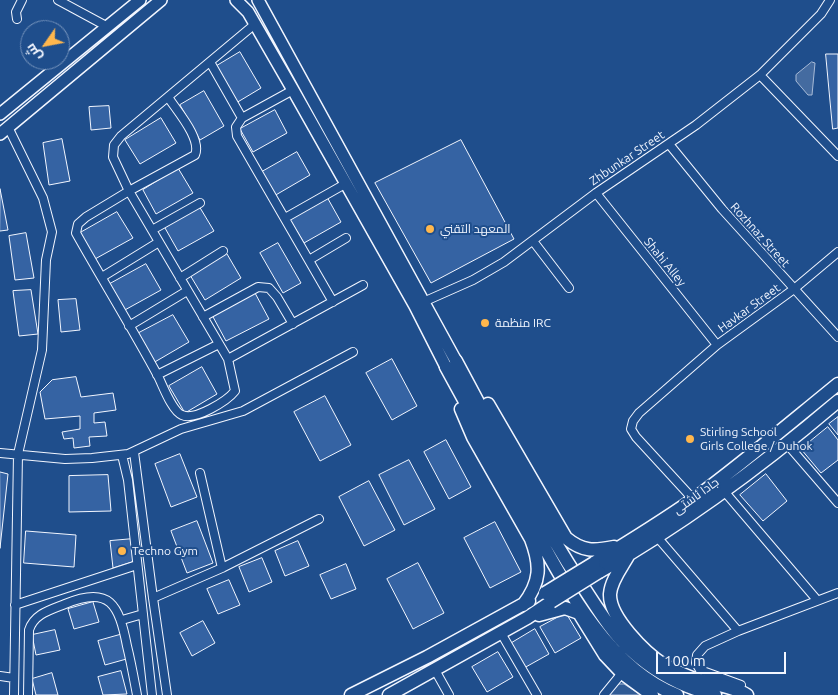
<!DOCTYPE html>
<html>
<head>
<meta charset="utf-8">
<style>
	body { margin:0 }
	#map { position:relative; width:838px; height:695px; overflow:hidden; background:#1f4e8c; font-family:Ubuntu,Cairo,sans-serif }
	canvas { display:block }
	.north { position:absolute; left:20px; top:20px; width:50px; height:50px; box-sizing:border-box; background:#1f4e8c; border:1px solid #7391ba; border-radius:50%; rotate:237deg; font-size:14px; font-weight:700; line-height:20px; text-align:center; color:#f2f6ff }
	.north::after { content:''; display:block; margin:auto; width:18px; height:22px; background:#ffb74d; clip-path:polygon(50% 0,100% 100%,50% 72%,0 100%) }
	.scale { position:absolute; left:656px; top:652px; width:130px; height:22px; box-sizing:border-box; border:2px solid #f2f6ff; border-top:0; padding-left:6px; font-size:15px; line-height:18px; white-space:nowrap; color:#f2f6ff; -webkit-text-stroke:4px #1f4e8c; paint-order:stroke }
</style>
</head>
<body>
<div id="map">
<canvas width="838" height="695"></canvas>
<div class="north">ش</div>
<div class="scale">100 m</div>
</div>
<script>
const c = document.querySelector('canvas').getContext('2d');
c.lineJoin = 'round';
function fill(path, color) {
  c.fillStyle = color;
  c.fill(path, 'evenodd');
}
function trace(path, color, width, dash) {
  c.strokeStyle = color;
  c.lineWidth = width;
  c.lineCap = dash ? 'butt' : 'round';
  c.setLineDash(dash || []);
  c.stroke(path);
}
function label(font, color, halo, rows, align = 'center') {
  c.font = font + ' Ubuntu,Cairo,sans-serif';
  c.lineWidth = 4;
  c.setLineDash([]);
  c.textBaseline = 'middle';
  c.strokeStyle = halo;
  c.fillStyle = color;
  for (const [text, x, y, turn = 0] of rows) {
    c.save();
    c.translate(x, y);
    c.rotate((+turn || 0) * Math.PI / 180);
    c.textAlign = isNaN(turn) ? turn : align;
    if (halo) c.strokeText(text, 0, 0);
    c.fillText(text, 0, 0);
    c.restore();
  }
}
const built = new Path2D(`
	M617 684H624L641 695H607Z`);
fill(built, '#305b95');
trace(built, '#a8bbd7', 1);
const water = new Path2D(`
	M812 62 815 63 812 95H808L796 81V75Z`);
fill(water, '#446ba0');
trace(water, '#a8bbd7', 1);
const building = new Path2D(`
	M240 52 261 88 236 103 215 67Z
	M826 54H838V128L833 129Z
	M204 91 224 126 200 140 180 105Z
	M109 106 111 128 91 130 89 107Z
	M275 110 287 133 253 152 240 129Z
	M161 118 176 143 140 164 125 140Z
	M62 139 70 181 49 185 43 143Z
	M461 140 514 239 431 283 375 183Z
	M297 152 310 175 274 196 260 173Z
	M178 168 193 193 156 214 143 190Z
	M0 189 8 230 0 231Z
	M327 197 341 222 304 243 289 218Z
	M199 206 214 231 178 251 165 228Z
	M117 212 133 238 95 259 80 233Z
	M26 233 34 278 15 280 9 236Z
	M278 243 301 283 283 293 260 253Z
	M227 254 241 278 205 300 190 275Z
	M146 264 161 290 123 311 108 285Z
	M31 290 38 334 19 336 13 291Z
	M255 293 269 319 226 341 212 315Z
	M76 299 80 330 61 332 58 300Z
	M173 315 189 342 153 363 137 334Z
	M392 359 417 406 392 420 366 373Z
	M202 367 217 394 185 413 169 386Z
	M76 377 81 397 113 393 116 410 94 413V423L105 422 107 436 89 437 90 446 74 448 73 438 64 439 62 432 80 429V416L45 419 40 392 52 380Z
	M325 396 351 445 320 461 294 412Z
	M838 417V435L829 424Z
	M828 427 838 440V460L821 473 801 449Z
	M446 440 471 487 449 499 424 452Z
	M180 454 197 497 171 507 155 464Z
	M409 460 435 509 404 525 379 475Z
	M0 472 8 474 0 548Z
	M766 474 787 501 763 521 740 495Z
	M108 475 111 511 69 512V476Z
	M369 481 395 530 364 546 339 497Z
	M197 521 213 563 187 573 171 531Z
	M495 522 521 572 490 588 464 538Z
	M26 531 76 535 74 567 24 563Z
	M133 539 135 561 113 568 110 541Z
	M298 541 309 566 285 576 275 551Z
	M262 558 272 582 249 592 239 567Z
	M418 563 444 613 413 629 387 579Z
	M346 564 356 589 331 599 320 575Z
	M229 580 240 605 218 614 207 589Z
	M93 602 99 622 74 629 68 609Z
	M566 613 581 638 555 653 540 627Z
	M203 621 215 643 192 656 180 633Z
	M535 629 549 654 524 668 510 644Z
	M55 630 60 650 36 655 32 635Z
	M123 634 130 658 105 665 98 641Z
	M498 652 513 677 487 692 472 667Z
	M121 671 127 694 103 695 98 677Z
	M52 673 58 695H36L32 679Z`);
fill(building, '#3563a3');
trace(building, '#f2f6ff', 1);
const street = new Path2D(`
	M58 0 108 27
	M17 19 16 12 22 0
	M255 24 121 136 114 145 113 157 129 191 228 359 363 285
	M210 62 242 118
	M760 75 838 156
	M293 90 242 118 236 127 237 136 333 302
	M168 97C177 111 202 139 195 155L129 191 86 217 78 224 76 233C103 281 132 328 158 376 163 386 172 411 182 415 195 421 227 401 235 391L228 359
	M8 127 43 198 52 232 46 260 42 350 18 454 14 695
	M669 144 722 209 838 337
	M596 193 717 345
	M285 218 345 184
	M152 230 200 203
	M533 241 569 288
	M309 260 346 238
	M102 277 159 242
	M180 278 223 251
	M421 303 473 280 504 262 596 193 696 125 760 75 821 14 830 0
	M203 317 258 287 269 288 277 297 293 324
	M129 326 187 291
	M157 375 219 344
	M787 444 838 503
	M134 452 153 598 167 695
	M0 453 65 459 92 458 128 454 181 429 243 411 353 352
	M122 455 128 480 152 695
	M200 473 222 568
	M724 491 817 600
	M693 499 636 437 631 429 633 421 639 413 717 345 794 289 838 252
	M658 538 738 631
	M153 598 222 568 319 519
	M15 605 137 565
	M122 620 143 614
	M501 633 537 695
	M435 670 449 695
	M0 676 14 678
	M741 685 700 670 696 663 697 655 705 646 738 631 838 593
	M28 695 29 630C34 614 50 610 65 604 110 585 119 605 127 646 131 662 134 679 137 695
	M604 695 622 673`);
const secondary = new Path2D(`
	M236 0 248 12 293 90 415 306 446 367
	M258 0 456 361
	M0 114 140 0
	M0 134 161 0`);
const primary = new Path2D(`
	M456 361C496 435 534 511 580 582 596 606 611 632 632 651 656 673 683 687 715 695
	M446 367C470 411 495 456 519 501 556 567 602 667 677 695
	M488 404 566 538C583 552 594 551 614 547
	M461 409 473 437 531 539C541 565 541 582 523 605
	M628 556C622 567 611 580 610 594 609 617 645 653 664 665 673 670 682 674 692 678 709 684 731 685 747 695
	M594 563C627 543 661 522 694 499 743 463 790 423 838 384
	M599 572C685 523 763 465 838 401
	M539 615 565 608 579 613 605 655 622 673 652 695
	M351 695 427 657 529 601
	M389 695 527 618 551 602`);
trace(street, '#f2f6ff', 10);
trace(secondary, '#f2f6ff', 14);
trace(primary, '#f2f6ff', 15);
trace(street, '#1f4e8c', 8);
trace(secondary, '#1f4e8c', 11);
trace(primary, '#1f4e8c', 12);
const primaryBridge = new Path2D(`
	M545 593 594 563
	M551 602 599 572`);
trace(primaryBridge, '#f2f6ff', 15, []);
trace(primaryBridge, '#1f4e8c', 12);
for (const [x, y, r, color] of [
	[430,229,5,"#ffb74d"],
	[485,323,5,"#ffb74d"],
	[690,439,5,"#ffb74d"],
	[122,551,5,"#ffb74d"]
]) {
  const dot = new Path2D();
  dot.arc(x, y, r, 0, 2 * Math.PI);
  c.fillStyle = color;
  c.fill(dot);
  trace(dot, '#1f4e8c', 2);
}
label('12px', '#f2f6ff', '#1f4e8c', [
	["Zhbunkar Street",627,158,-34],
	["Rozhnaz Street",760,235,48],
	["Shahi Alley",665,262,51],
	["Havkar Street",749,308,-36],
	["جادا ئاشتی",696,496,-36]
]);
label('12px', '#f2f6ff', '#1f4e8c', [
	["المعهد التقني",440,229],
	["منظمة IRC",495,323],
	["Stirling School",700,432],
	["Girls College / Duhok",700,446],
	["Techno Gym",132,551]
], 'left');
</script>
</body>
</html>
